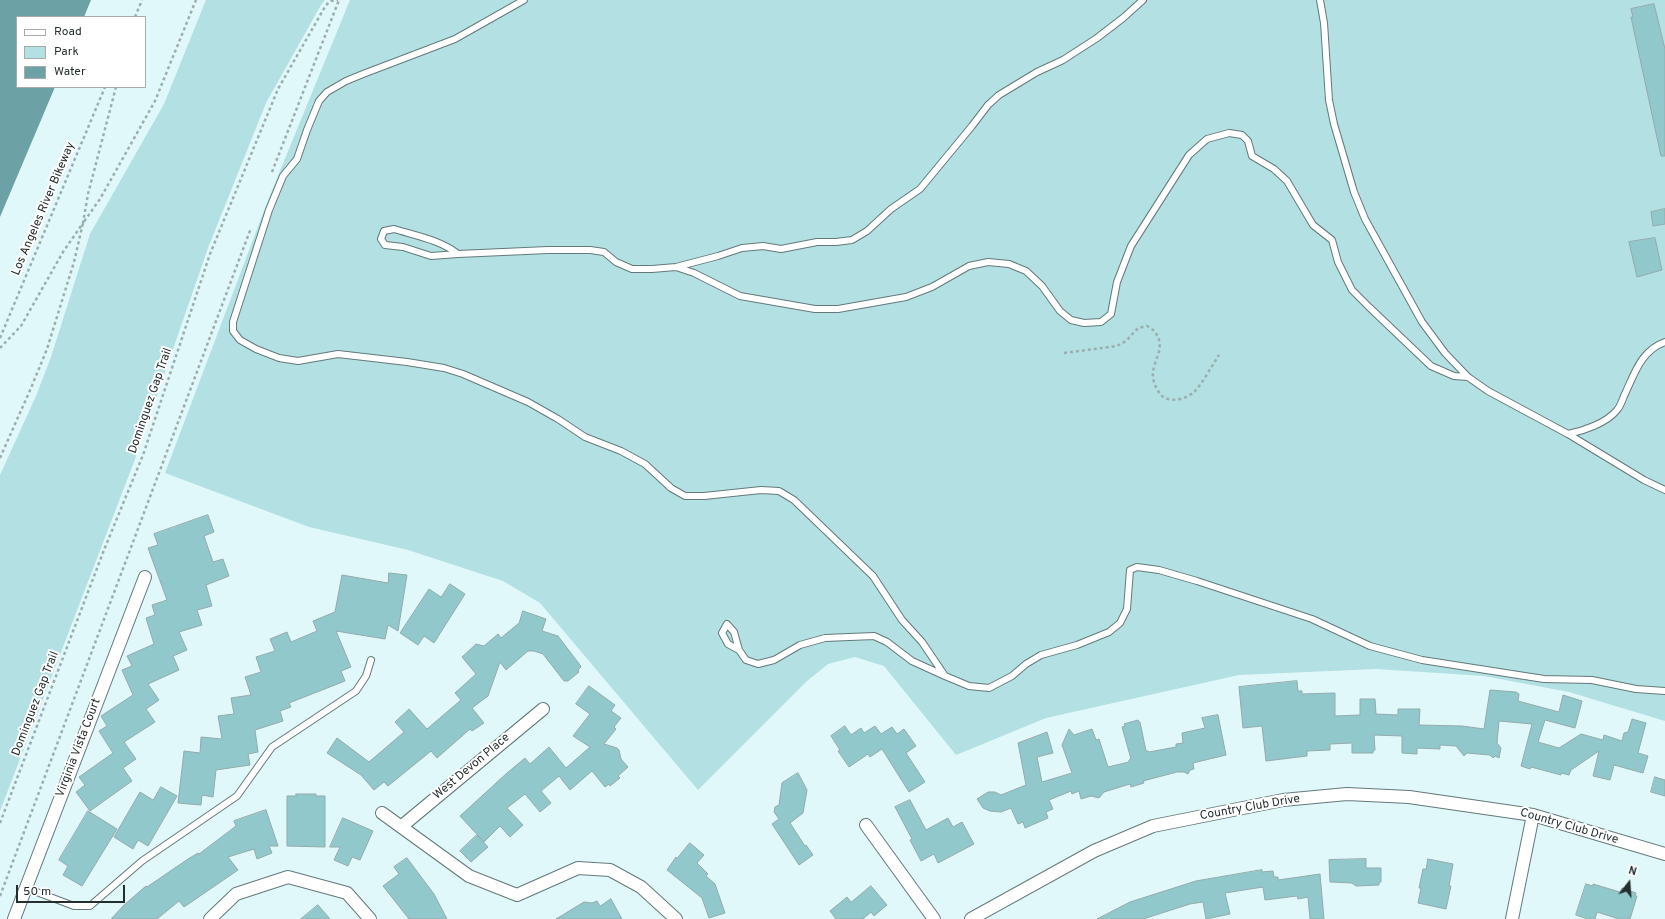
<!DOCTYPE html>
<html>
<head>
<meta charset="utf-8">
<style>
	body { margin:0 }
	#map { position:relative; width:1665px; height:919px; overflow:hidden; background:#e0f8f9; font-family:Overpass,sans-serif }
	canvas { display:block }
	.legend { position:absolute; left:16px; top:16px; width:130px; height:72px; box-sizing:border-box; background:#fff; border:1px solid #a8abac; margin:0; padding:5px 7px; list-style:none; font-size:12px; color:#252e2f }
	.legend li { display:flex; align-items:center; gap:8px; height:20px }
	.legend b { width:20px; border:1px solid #a8abac }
	.north { position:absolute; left:1609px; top:863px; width:40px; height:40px; -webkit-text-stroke:3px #fff; paint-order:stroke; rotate:17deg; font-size:11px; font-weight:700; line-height:16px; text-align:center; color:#252e2f }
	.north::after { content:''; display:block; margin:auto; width:14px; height:18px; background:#252e2f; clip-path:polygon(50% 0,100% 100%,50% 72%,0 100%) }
	.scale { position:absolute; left:16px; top:885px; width:109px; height:18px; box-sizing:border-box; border:2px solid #252e2f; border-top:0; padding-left:5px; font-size:12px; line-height:14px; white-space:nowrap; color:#252e2f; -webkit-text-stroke:3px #fff; paint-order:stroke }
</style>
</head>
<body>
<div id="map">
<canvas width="1665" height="919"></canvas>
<ul class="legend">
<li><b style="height:5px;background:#fff"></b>Road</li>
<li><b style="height:11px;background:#b3e0e2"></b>Park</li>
<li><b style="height:11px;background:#6ca2a5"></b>Water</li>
</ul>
<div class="north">N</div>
<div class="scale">50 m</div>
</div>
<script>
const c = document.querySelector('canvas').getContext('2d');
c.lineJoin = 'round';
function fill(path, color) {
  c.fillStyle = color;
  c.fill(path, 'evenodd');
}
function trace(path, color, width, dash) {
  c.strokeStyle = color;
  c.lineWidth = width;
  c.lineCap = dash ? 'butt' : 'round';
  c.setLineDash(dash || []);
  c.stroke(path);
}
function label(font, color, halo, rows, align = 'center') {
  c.font = font + ' Overpass,sans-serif';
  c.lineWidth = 4;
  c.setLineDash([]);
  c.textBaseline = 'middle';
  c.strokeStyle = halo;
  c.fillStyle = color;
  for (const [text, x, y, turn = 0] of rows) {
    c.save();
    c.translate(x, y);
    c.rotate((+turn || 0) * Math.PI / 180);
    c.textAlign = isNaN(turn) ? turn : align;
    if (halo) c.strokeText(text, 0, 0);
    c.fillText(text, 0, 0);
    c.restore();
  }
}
fill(new Path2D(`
	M206 0H325L321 5 266 103 208 248 134 462 0 811V475L36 396 51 357 90 234 164 104Z
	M350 0H1665V721L1569 692 1484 676 1376 669 1239 675 1046 718 956 755 884 666 855 657 828 664 807 681 698 790 540 603 503 581 408 550 309 527 165 473 268 200Z`), '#b3e0e2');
fill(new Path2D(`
	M0 0H91L84 17H17V87H55L0 217Z`), '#6ca2a5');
const building = new Path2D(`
	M1654 4 1665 49V156H1661L1631 17H1633L1631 9Z
	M1665 209V224L1653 226 1651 212Z
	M1655 238 1662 270 1637 277 1629 242Z
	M208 515 214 532 204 536 213 562 223 559 229 576 206 585 212 606 197 610 202 625 179 632 187 650 173 656 179 670 148 684 159 700 146 709 155 722 124 742 136 759 123 768 132 781 90 811 76 792 85 785 79 777 113 753 99 731 107 726 101 716 133 695 122 670 132 666 127 656 154 644 146 618 155 615 152 605 167 600 148 548 158 545 154 534Z
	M389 573 407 575 398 631 388 625 385 639 336 631 351 667 341 671 345 681 289 703 291 707 280 711 283 721 255 730 258 752 248 754 250 765 216 770 213 797 202 795 201 805 178 803 184 751 200 753 201 737 222 739 218 716 234 714 231 698 251 695 245 677 261 672 256 657 275 651 270 639 287 632 291 642 317 631 313 621 335 612 342 575 388 583Z
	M450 584 465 594 434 643 424 636 418 645 400 633 429 589 441 597Z
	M523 611 546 619 542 631 558 636 580 665 581 667 578 670 579 672 568 681H564L543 654 534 651H528L506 670 500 662 488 696 472 708 484 723 472 731 470 729 437 758 431 751 388 786 384 782 374 790 361 775 327 753 337 738 369 762 404 732 395 722 409 709 427 729 461 700 455 693 476 674 462 657 476 644 484 646 498 634 501 638 519 623Z
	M1297 681 1298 691H1302V694L1335 693V716L1360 715V699H1375L1376 714 1398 715V709H1420L1419 725 1462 726 1484 729 1490 690 1516 692 1519 694 1518 701 1559 712 1563 695 1582 701 1575 728 1545 720 1538 742 1559 748 1581 734 1603 740 1604 735 1622 741 1624 733 1628 732 1632 719 1646 723 1638 753 1648 756 1643 773 1614 765 1610 780 1593 776 1599 751 1571 770 1569 775 1561 773V775L1531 767 1530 769 1521 766 1532 724 1499 721 1497 743 1501 748 1499 758 1495 756 1493 758 1490 755 1467 753 1464 756 1456 746 1440 745V749L1417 748V754L1402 753V736L1374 735 1375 750 1373 751V753H1352V743L1330 744V750L1307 751V756L1266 761 1262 726 1243 728 1239 687Z
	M589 686 615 705 611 711 621 718 614 727 616 729 604 744 617 748 619 750 621 759 628 767 618 776 620 778 610 786 609 784 605 787 592 771 570 790 559 776 541 791 551 803 540 812 525 794 507 808 523 825 510 837 500 826 484 842 460 816 507 773 525 758 530 764 549 747 566 768 590 747 573 736 590 714 576 704Z
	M1218 715 1226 755 1193 763 1194 769 1190 770 1188 774 1184 772H1177L1143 781 1144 783 1131 787 1130 784 1104 792 1099 798 1091 796 1081 799 1079 791 1072 794 1071 791 1049 800 1053 809 1046 812 1048 818 1025 828 1023 822 1018 824 1011 808 1001 812 990 811 983 808 977 799 988 792H995L1001 795 1026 785 1018 743 1047 732 1053 753 1037 757 1042 782 1072 773 1062 745 1069 729 1074 735 1092 729 1096 740 1099 739 1108 767 1129 762V760L1131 759 1122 727 1125 726 1124 724 1138 720 1139 722H1140L1146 751H1148L1149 752 1176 747V744L1183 743 1182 733 1205 728 1202 718Z
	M845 726 851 735 861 728 864 733 875 726 881 734 892 727 897 734 904 729 916 746 906 753 925 782 909 792 882 749 870 757 868 754 849 767 838 751 840 750 831 736Z
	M798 773 807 790 803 813 790 823 805 846 806 845 813 855 799 865 772 824 779 819 774 812 775 807 779 805 782 783Z
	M1655 777 1665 780V796L1651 792Z
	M161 787 177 796 148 846 138 840 133 849 114 837 140 792 153 800Z
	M296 794H316V796H325V847L287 846V796H296Z
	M910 800 926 830 948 818 953 827 962 822 974 844 938 863 934 854 921 861 910 840 912 839 895 807Z
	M266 810 278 846H269L272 853 257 859 254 849 228 857 238 870 184 907 179 901 157 919H111L124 905 146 886 147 887 188 859 198 853 199 854 236 826 234 821Z
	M88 811 117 829 82 886 63 875 68 866 59 860Z
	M343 818 373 831 360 860 352 857 348 866 334 860 340 847H330Z
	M477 835 488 847 471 862 460 851Z
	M690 843 704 855 697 863 708 874 706 876 715 884 725 913 709 918 702 898 667 870 676 857 677 858Z
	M407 858 434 894 447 919H409L383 886 399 874 394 867Z
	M1366 859V868H1381V882H1379V885L1356 886 1352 883 1330 882 1329 860Z
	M1428 859 1453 864 1449 886H1451L1446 909 1418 903 1421 888H1419L1423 869H1426Z
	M1262 870V872L1273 871 1274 877H1278V880L1320 874 1324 919H1310L1308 897 1298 899 1297 896 1265 900 1263 887 1225 893 1230 914 1206 919 1203 902 1190 904 1143 919H1097L1130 902 1196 881Z
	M1586 884 1593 886V884L1620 892 1622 888 1636 893 1635 896H1637L1630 919H1619L1597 912 1595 919H1588L1576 915Z
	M871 886 887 905 874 916 871 912 863 919H836L830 911 847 897 851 902Z
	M611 899 622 919H556L584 902 592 903 597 901 600 906Z
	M318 905 330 919H301Z`);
fill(building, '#91c8cb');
trace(building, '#94aaab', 1);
const lane = new Path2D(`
	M524 0 455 39 363 74 346 81 327 92 319 101 307 130 297 159 283 176 269 210 233 322V331L240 340 256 349 279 358 298 361 338 354 407 362 444 368 463 374 528 402 558 419 585 437 621 451 645 464 671 488 685 496H704L761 490 779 491 794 500 873 576 902 620 922 642 945 676
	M1320 0 1324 23 1329 100 1334 124 1354 192 1365 219 1422 322 1445 353 1468 377 1488 391 1568 434 1644 480 1665 490
	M394 229C417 236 440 240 458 254L431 256 403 247 385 245 381 239 384 231Z
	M458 254 548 250H590L604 252 616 262 632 269H652L676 267 718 256 742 248 763 246 781 249 817 242H836L852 240 867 231 891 209 920 189 972 126 988 105 999 95 1037 72 1063 60 1097 38 1123 18 1143 0
	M676 267 694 273 740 296 815 309H838L906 297 932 287 969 266 988 262 1009 264 1026 271 1042 286 1060 311 1071 320 1084 323 1101 322 1111 314 1117 282 1131 246 1189 155 1207 139 1229 133 1242 135 1248 141 1252 156 1274 169 1287 181 1313 225 1332 240 1338 262 1352 290 1369 307 1431 366 1454 376 1468 377
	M1568 434C1583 431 1607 423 1617 410 1620 407 1622 401 1624 396 1634 375 1641 350 1665 342
	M727 624 734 632 739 650 728 644 722 633Z
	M739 650 746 660 758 664 774 660 800 645 825 638 874 636 887 642 912 661 945 676 969 686 989 688 1012 676 1026 664 1041 655 1077 645 1109 632 1120 623 1127 609 1130 570 1137 567 1159 570 1197 581 1312 619 1370 646 1422 660 1544 679 1592 680 1636 689 1665 691
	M26 888 74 906H90L142 861 237 796 272 747 356 691 366 676 371 660`);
const street = new Path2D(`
	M382 813 469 876 517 895 578 868 610 870 641 887 676 919
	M866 825 934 919
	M402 826 543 709
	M14 919 145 577
	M210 919 236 894 288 877 347 893 370 919
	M971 919 1094 851 1153 826 1283 800 1347 794 1409 797 1533 815 1665 854
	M1512 919 1533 815`);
trace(lane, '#64797a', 8);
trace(street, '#64797a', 14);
trace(new Path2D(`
	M135 17 142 0
	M272 172 339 0
	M0 338 105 87
	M0 348 21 326 63 252 83 223 88 194 116 87
	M1064 353 1117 346 1126 341 1138 328 1147 326C1153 329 1157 333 1159 340 1162 351 1154 362 1153 372 1152 380 1156 389 1161 395 1170 404 1187 399 1195 391 1204 381 1211 367 1219 355
	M0 458 31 388 47 349 74 262 83 223 100 199 155 101 196 0
	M0 823 104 550 143 455 210 254 278 89 326 5 331 1 338 0
	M0 896 251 228`), '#9baeaf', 2.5, [3, 3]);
trace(lane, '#fff', 6);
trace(street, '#fff', 12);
label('12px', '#252e2f', '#fff', [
	["Los Angeles River Bikeway",44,209,-67],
	["Dominguez Gap Trail",151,401,-71],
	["Dominguez Gap Trail",36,704,-69],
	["Virginia Vista Court",79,748,-69],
	["West Devon Place",472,767,-40],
	["Country Club Drive",1250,808,-10],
	["Country Club Drive",1569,827,16]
]);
</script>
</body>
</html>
